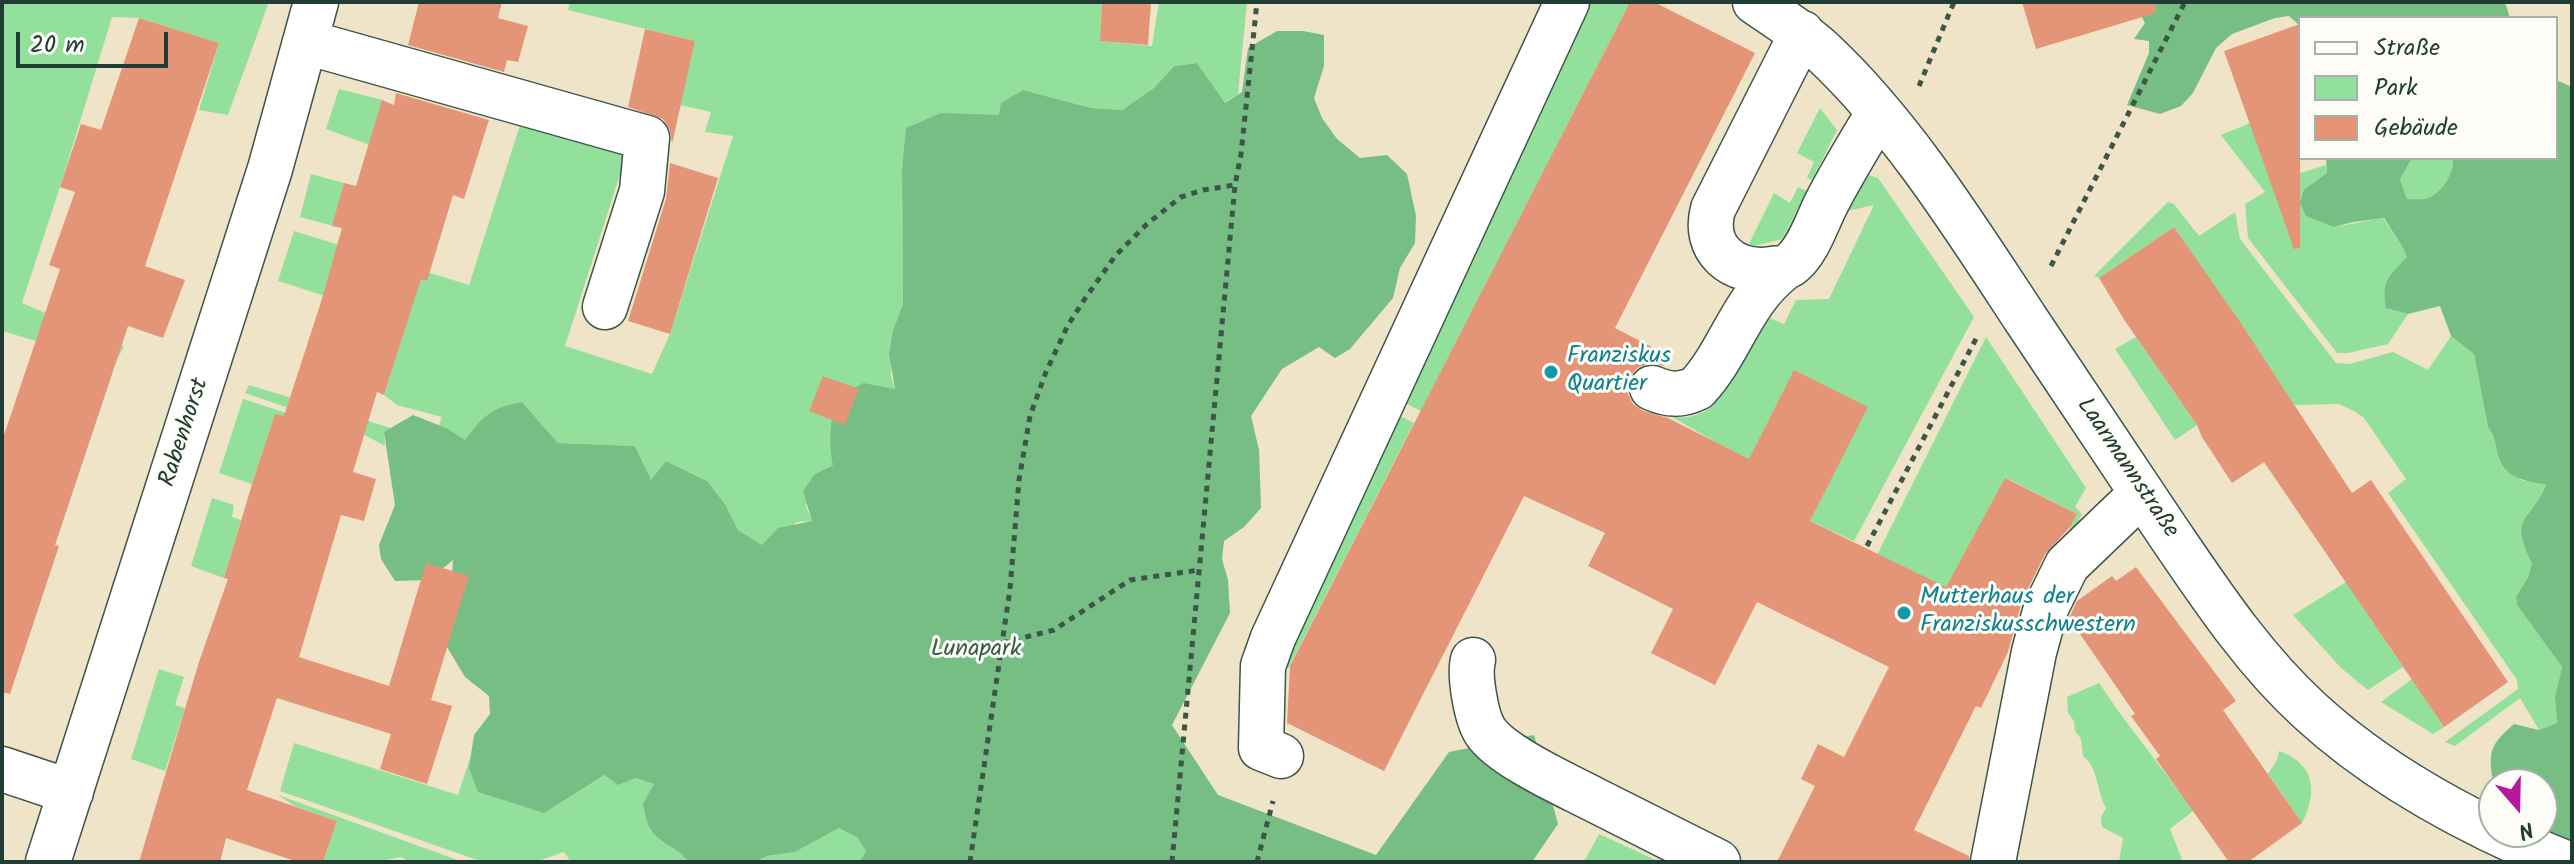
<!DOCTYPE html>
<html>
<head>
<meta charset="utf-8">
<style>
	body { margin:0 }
	#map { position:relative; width:2574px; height:864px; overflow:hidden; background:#efe4c7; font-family:Kalam,sans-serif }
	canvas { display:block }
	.frame { position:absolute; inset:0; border:4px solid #1f3d34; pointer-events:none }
	.legend { position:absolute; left:2298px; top:16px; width:260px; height:144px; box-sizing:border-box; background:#fdfcf7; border:2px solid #a4b0a9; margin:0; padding:10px 14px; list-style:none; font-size:24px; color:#1f3d34 }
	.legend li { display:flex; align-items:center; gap:16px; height:40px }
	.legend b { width:40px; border:2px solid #a4b0a9 }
	.north { position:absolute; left:2478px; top:768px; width:80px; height:80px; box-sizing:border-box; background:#fdfcf7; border:2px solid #a4b0a9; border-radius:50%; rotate:160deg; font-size:22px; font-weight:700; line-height:32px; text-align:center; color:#1f3d34 }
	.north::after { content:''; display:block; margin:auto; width:28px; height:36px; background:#b5179e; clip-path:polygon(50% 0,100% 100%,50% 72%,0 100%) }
	.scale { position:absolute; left:16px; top:32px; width:152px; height:36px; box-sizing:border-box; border:4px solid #1f3d34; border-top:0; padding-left:10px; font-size:24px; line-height:28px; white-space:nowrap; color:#1f3d34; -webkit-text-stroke:6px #fdfcf7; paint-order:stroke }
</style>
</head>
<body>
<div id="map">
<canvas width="2574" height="864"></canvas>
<div class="frame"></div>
<ul class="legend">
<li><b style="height:10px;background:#fff"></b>Straße</li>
<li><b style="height:22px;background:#93e09d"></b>Park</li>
<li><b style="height:22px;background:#e49577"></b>Gebäude</li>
</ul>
<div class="north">N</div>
<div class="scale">20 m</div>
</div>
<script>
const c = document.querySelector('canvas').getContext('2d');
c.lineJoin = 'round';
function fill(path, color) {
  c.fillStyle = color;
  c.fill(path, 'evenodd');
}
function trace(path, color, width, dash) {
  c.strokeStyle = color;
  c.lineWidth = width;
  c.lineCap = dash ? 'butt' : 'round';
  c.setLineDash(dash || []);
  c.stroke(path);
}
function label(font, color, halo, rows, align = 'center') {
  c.font = font + ' Kalam,sans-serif';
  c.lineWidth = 6;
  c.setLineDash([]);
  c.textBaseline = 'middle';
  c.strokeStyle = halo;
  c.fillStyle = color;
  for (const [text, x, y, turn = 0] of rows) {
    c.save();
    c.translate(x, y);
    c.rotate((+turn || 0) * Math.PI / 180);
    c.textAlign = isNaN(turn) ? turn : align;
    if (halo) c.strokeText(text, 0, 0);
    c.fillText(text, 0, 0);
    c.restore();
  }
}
fill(new Path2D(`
	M2 2H269L228 115 199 110 219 43 139 18 112 17 60 187 22 303 124 346 115 364 2 331Z
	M570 2H1102L1100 41 1152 46 1159 2H1247L1238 94 1224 103 1197 63 1174 66 1154 88 1122 110 1091 108 1023 90 999 115H976L905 146 902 170 903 304 893 330 891 376 895 390 833 465 815 474 806 506 812 521 797 522 763 546 738 530 725 504 707 481 666 461 651 481 635 446 558 443 522 402C491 407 483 416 465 441L439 425 442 417 397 405 384 395 407 322 278 281 294 231 469 285 521 122 622 151 626 156 565 346 652 374 670 334 733 136 705 132 711 112 680 105 695 41 568 10Z
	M1580 2H1630L1421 411 1395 398Z
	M339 89 383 100 370 145 326 129Z
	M1820 108 1837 130 1812 180 1807 178 1814 162 1797 153Z
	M2250 123 2271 182 2326 165 2334 227 2383 218 2403 248 2407 257 2386 308 2408 314 2388 344 2348 353H2337L2248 238 2245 204 2265 192 2221 135Z
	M2412 158H2453C2454 173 2443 192 2428 198 2422 200 2413 199 2407 199L2400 179Z
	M311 174 344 183 333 226 300 217Z
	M1869 175 1878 178 1974 317 1854 541 1810 521 1867 407 1739 481 1724 447 1672 417C1688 419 1701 415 1713 406L1767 317 1784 324 1796 300 1829 299 1874 205 1843 212 1862 179Z
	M1798 187 1807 191 1782 239 1747 248 1774 193 1790 203Z
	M2168 202 2174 204 2199 236 2235 212 2240 239 2336 363 2350 364 2393 352 2428 370 2451 336 2474 354 2488 427 2495 437 2497 451 2521 480 2546 485C2528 523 2510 517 2532 564L2528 577 2516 597 2517 605 2562 667 2555 697 2557 723 2539 730 2520 698 2455 746 2445 742 2518 689 2517 680 2388 493 2406 479 2364 418 2354 411 2339 404 2294 405 2174 227 2099 278 2094 276Z
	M1986 337 2086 488 2075 507 2082 514 2029 619 2022 625 2077 514 2006 478 1946 587 1877 555Z
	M2136 337 2197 425 2175 440 2115 349Z
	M249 385 391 428 384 433 385 446 361 433 245 393Z
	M243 399 333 428 330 430 275 414 252 484 219 473Z
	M1388 410 1414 423 1288 669 1281 650Z
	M212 498 234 505 232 517 241 520 224 578 191 566Z
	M2346 582 2403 667 2368 690 2341 668 2293 615Z
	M159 669 184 677 175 705 185 708 165 771 131 759Z
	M2412 679 2444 727 2433 734 2381 702Z
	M2099 683C2128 727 2162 767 2193 811L2170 829 2183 862H2119L2123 838 2102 827 2101 817 2106 808C2096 790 2099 769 2083 756L2081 739 2075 731 2074 721 2068 713 2067 697Z
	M294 743 458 795 472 752 469 768 514 802 544 813 606 775 635 778 654 784 659 839 682 852 688 862H571L564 852 535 862H483L280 791Z
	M2279 751C2315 764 2318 791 2302 823L2268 774 2277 760Z
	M278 795 463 862H410L401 857 376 862H323L337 821 295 806Z
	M839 828 857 836 866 851 859 862H755L767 856 795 852Z
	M1599 834 1660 862H1584Z`), '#93e09d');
fill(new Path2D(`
	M2134 2H2505L2510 18H2300V26L2289 16 2275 18 2232 34 2216 48 2193 93 2181 106 2160 114 2127 105 2149 53V41L2134 39 2145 23Z
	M1277 31H1303L1324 35V66L1314 98 1322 118 1337 139 1360 158 1387 155 1407 174 1416 216 1415 243 1400 268 1393 298 1350 349 1335 358 1319 347 1282 369 1251 416 1259 450 1261 508 1244 527 1224 541 1222 559 1228 580 1230 613 1172 725 1218 795 1376 855 1449 752 1534 735 1558 824 1532 862H859L866 851 857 837 839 828 795 852 767 856 755 862H688C679 847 661 845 651 830 646 823 645 812 643 804L654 784 635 778 618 785 605 775 544 813 478 792 469 768 474 735 490 714 489 696 465 677 447 647 453 560 429 580 395 581 381 559 379 545 395 505 384 432 413 415 446 428 465 440C483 416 491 407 522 402L558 443 635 446 651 480 666 461 707 481 725 504 738 530 762 545 778 528 812 521 803 491 815 474 833 465C829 448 828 410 842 397 847 391 857 387 863 383L895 389 889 354 893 330 903 304 902 170 906 128 941 113 999 115 1001 103 1023 90 1091 108 1122 110 1154 88 1174 66 1197 63 1225 103 1242 92 1248 48Z
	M2556 80 2572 87V862L2542 832V784H2494V786C2488 754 2488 746 2514 724L2539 730 2557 723 2555 697 2562 667 2517 605 2516 597 2528 577 2532 564C2509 515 2528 525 2546 485 2522 480 2503 478 2497 451 2495 441 2495 436 2488 427L2474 354 2451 336 2440 306 2408 314 2386 308C2381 280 2389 277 2407 257L2403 248 2384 218 2353 222 2334 227 2306 216 2300 203 2304 190 2327 173 2326 158H2412L2400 179 2407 199C2413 199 2422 200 2428 198 2443 192 2454 173 2453 158H2556Z`), '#76be84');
fill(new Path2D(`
	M419 2H502L498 18 528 26 518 62 507 60 504 72 408 45Z
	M1102 2H1151L1148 45 1100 41Z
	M1630 2H1654L1755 53 1615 328 1669 356 1663 366 1648 363 1636 369 1629 378 1627 392 1633 404 1643 411 1668 418 1749 459 1794 370 1868 407 1810 521 1946 587 2005 478 2077 514 2071 526 2045 554 2022 601 2008 652 1981 708 1976 706 1914 830 1969 856V862H1777L1815 786 1801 779 1818 744 1844 757 1889 667 1757 602 1715 685 1651 653 1673 609 1588 566 1605 533 1524 496 1384 771 1287 723 1290 666Z
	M2022 2H2155L2156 13 2036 49Z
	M139 18 219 43 145 266 185 280 163 338 128 326 55 545 59 546 10 694 2 692V441L60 269 49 265 75 192 60 187 81 124 101 130Z
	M2300 24V248L2294 249 2224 51Z
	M645 29 695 41 672 144 670 130 663 119 628 107Z
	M396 93 489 120 464 199 453 195 427 281 421 279 384 395 377 392 353 472 376 479 364 521 341 515 299 657 389 686 426 563 469 576 431 700 452 706 427 784 380 769 391 734 277 698 247 790 337 821 323 862H298L226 838 220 862H139L199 662 228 579 224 578 252 484 275 414 284 416 321 302 342 228 332 226 344 183 356 186 382 100 394 105Z
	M670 163 718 178 670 334 628 321 666 199Z
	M2174 227 2240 322 2352 493 2371 480 2508 682 2444 727 2264 462 2232 483 2202 437 2197 425 2125 321 2099 278Z
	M823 376 859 389 845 425 809 411Z
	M2136 567 2236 701 2223 710 2302 823 2248 862H2229L2156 759 2160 756 2131 716 2135 714 2069 618 2077 601 2112 576 2116 581Z`), '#e49577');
const minor = new Path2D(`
	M1755 2C1778 18 1803 33 1823 52 1903 127 1967 230 2027 321 2074 392 2121 462 2168 532 2211 595 2253 659 2310 711 2383 778 2472 825 2563 862
	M1802 33 1713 209C1702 249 1733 275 1772 269 1778 268 1784 269 1790 265 1808 252 1817 221 1827 202 1843 171 1861 142 1879 112
	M306 42 647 138 642 191 605 307
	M1652 388C1668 395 1681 396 1697 388 1732 350 1740 302 1784 268
	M1473 660C1469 675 1476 717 1485 731 1501 756 1566 785 1593 799 1635 820 1677 841 1718 862
	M1281 756 1261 748 1263 666 1273 638 1567 2
	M2 769 71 792
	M48 862 270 169 316 2
	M1993 862 2034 652 2046 608 2067 565 2142 493`);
trace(minor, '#3e564a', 47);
trace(new Path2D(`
	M1919 86 1954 2
	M2051 266 2185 2
	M1867 546 1978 335
	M1002 643 1054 630 1130 580 1199 570
	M970 862 1010 589 1019 480 1030 416 1046 372 1068 325 1086 297 1116 255 1147 224 1181 197 1203 190 1235 185
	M1172 862 1235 185 1241 154 1257 2
	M1257 862 1273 801`), '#3e564a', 5, [6, 6]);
trace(minor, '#fff', 44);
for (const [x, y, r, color] of [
	[1551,372,8,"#0f9aa8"],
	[1904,613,8,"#0f9aa8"]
]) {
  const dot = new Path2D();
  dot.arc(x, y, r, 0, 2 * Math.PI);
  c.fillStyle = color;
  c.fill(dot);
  trace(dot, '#fdfcf7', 3);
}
label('24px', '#0d838f', '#fdfcf7', [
	["Franziskus",1567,358],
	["Quartier",1567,386],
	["Mutterhaus der",1920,599],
	["Franziskusschwestern",1920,627]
], 'left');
label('24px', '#1f3d34', '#fdfcf7', [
	["Rabenhorst",186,433,-72],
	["Laarmannstraße",2126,469,56]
]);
label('24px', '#365e49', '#fdfcf7', [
	["Lunapark",976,651]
]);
</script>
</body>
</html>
